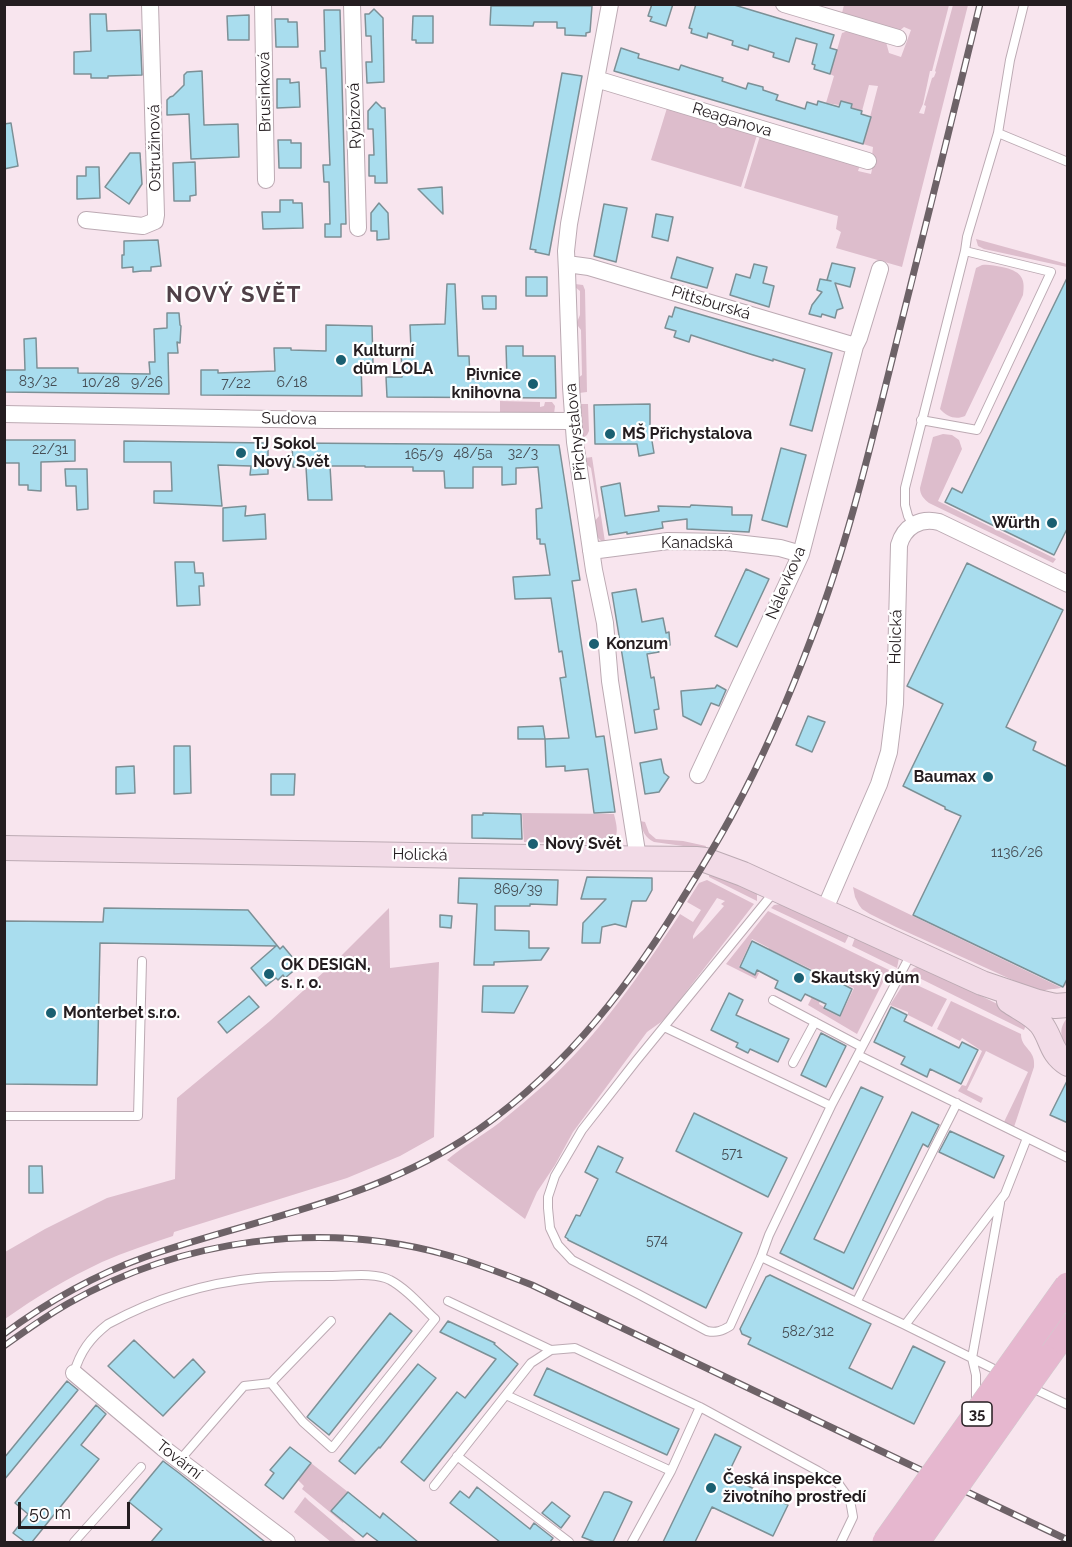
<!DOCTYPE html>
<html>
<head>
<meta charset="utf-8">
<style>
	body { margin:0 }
	#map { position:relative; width:1072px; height:1547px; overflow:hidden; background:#f8e5ee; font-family:Raleway,sans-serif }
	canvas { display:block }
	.frame { position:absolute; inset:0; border:6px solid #241d20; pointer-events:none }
	.scale { position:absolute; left:18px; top:1502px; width:112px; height:27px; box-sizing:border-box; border:3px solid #241d20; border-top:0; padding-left:8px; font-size:18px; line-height:21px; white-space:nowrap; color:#241d20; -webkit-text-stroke:4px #fff; paint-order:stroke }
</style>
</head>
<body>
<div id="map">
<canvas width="1072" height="1547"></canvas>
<div class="frame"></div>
<div class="scale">50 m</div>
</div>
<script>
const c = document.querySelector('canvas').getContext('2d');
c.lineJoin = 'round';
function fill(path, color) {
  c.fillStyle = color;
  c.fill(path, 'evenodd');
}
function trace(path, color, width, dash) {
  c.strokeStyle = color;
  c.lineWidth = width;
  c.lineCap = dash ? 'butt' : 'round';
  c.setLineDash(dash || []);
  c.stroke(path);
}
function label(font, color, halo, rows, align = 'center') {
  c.font = font + ' Raleway,sans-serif';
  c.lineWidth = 4.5;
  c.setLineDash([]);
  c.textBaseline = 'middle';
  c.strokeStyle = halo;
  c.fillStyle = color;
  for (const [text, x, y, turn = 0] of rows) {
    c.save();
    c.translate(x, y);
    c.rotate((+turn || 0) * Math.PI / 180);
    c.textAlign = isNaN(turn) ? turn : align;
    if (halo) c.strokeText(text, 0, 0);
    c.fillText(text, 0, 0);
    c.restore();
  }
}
fill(new Path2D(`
	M844 5H949L932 71H930L923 104 919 113 924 114 926 106 924 105 932 78 934 77 936 72 935 71 953 5H968L902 267 836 248 841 232 836 229 838 216 744 188 760 136 861 162 858 171 871 174 873 165 875 166 877 159 872 156 873 147 863 144 878 86 869 85 862 111 851 108 852 104 841 101 839 105 826 103 834 76 830 74 842 33 848 31 886 42 889 53 901 57 911 30 904 27 897 33 842 13Z
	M667 108 757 135 741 187 651 160Z
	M976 239 1067 264V267L984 249 978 246Z
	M982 265C989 264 995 266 1002 267 1020 271 1026 277 1023 295L965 416C956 420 947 417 940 409L976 268Z
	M575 284 583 285 585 290 587 392 579 393 578 378 582 375 581 330 578 326 577 322 580 315V291L575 287Z
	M500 401 540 402V407L544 406 545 402H552L555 406 554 414H500Z
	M579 404H588L589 431 587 435 583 438Z
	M943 434 952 435 959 440 962 449 938 501 1056 559 1053 563 929 503C924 499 920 495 920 488L933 437Z
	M592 457 605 542C595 540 596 530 594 522L599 516 591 468 585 463V458Z
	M522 813 614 814C617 827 621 839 606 844L524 842Z
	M640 821 645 822 649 833 656 839 683 841 706 846 705 849 654 842C645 838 642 830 640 821Z
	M709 874 755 891 757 894V901L709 877Z
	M707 880 754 904 668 1015 661 1022 647 1032 573 1132 555 1165 537 1192 525 1219 447 1160C463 1146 482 1136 499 1123 514 1111 529 1098 544 1085 598 1036 640 975 680 914L693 922 701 910 687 902 699 883ZM717 898 725 901 721 904 724 906 703 930 693 939V936L696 930Z
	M853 887 1062 988 1067 979V984C1060 992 1048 986 1041 993L896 927 870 914 862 909 859 905 855 897Z
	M781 904 807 917 850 933 845 943 771 908 774 905Z
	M389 908 390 968 439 962 434 1137 400 1156 347 1178 174 1232 173 1236C149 1244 125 1252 102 1262 68 1278 36 1297 5 1319V1252L45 1229 107 1198 175 1179 177 1098 270 1021 338 959Z
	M768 911 889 970 857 1034 808 1005 812 997 820 1001 819 1004 824 1007V1009L840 1017 854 988 837 980 836 981 769 949V948L752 939 739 967 755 975 757 972 759 973 756 979 726 964Z
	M856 935 899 958 897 968 852 946Z
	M920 966 1028 1019 1024 1030 909 973 914 968Z
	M906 980 947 999 932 1027 908 1015V1012L890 1005Z
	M951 1001 1021 1034C1021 1049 1036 1049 1034 1067L1014 1127 1004 1122 1028 1072 986 1051 967 1090 983 1098 981 1103 958 1091 962 1085 966 1086 982 1051 962 1038 960 1041 937 1029Z
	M1067 1018V1050C1061 1037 1058 1030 1067 1018Z
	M311 1463 348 1492 331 1511 344 1521 343 1523 302 1489 304 1486 298 1480Z
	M305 1497 309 1501 357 1542H331L294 1512Z`), '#ddbdcc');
const building = new Path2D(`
	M652 4H673L666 26 650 21 652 17 648 16Z
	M696 4H731L834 35 830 48 837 50 830 74 814 69 815 65 812 64 817 44 796 38 789 62 773 57 774 53 749 45 748 50 732 45 733 41 708 33 707 38 691 33 692 29 689 28Z
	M491 6H592L590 32 586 33V36L565 35V28H557V22H534L533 26 490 25Z
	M374 9 383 18 384 82 367 83 366 62H372L371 36H366L365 14H369Z
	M324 10H340L346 224H341V237H325V224H330L329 182H324L323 165H330L326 68H321L320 51H325Z
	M90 14H106L107 31 140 30 142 75 108 76V78H91V74H74V52L91 51Z
	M249 15V40H228L227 16Z
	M413 16H433V43H416V40H412Z
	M275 19H288V22H297L298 47H276Z
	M621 48 639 54 638 58 679 70 681 65 690 68 723 78 722 81 746 89 748 83 763 87V90L778 95 776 100 805 109 807 102 817 105 818 101 839 107 841 101 852 104 851 108 862 111 861 114 871 117 863 144 614 71Z
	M202 71 204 125 238 124 239 157 191 159 189 114 167 115V100L170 97 173 96 184 85V75L187 72Z
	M562 73 582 76 549 255 535 252 536 250 530 249Z
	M277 79H290V83L299 82 300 107 277 108Z
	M376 102 382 108H385L387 183H375V176H369V155H374L373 129H368V111Z
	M11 123 18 166 4 169V124Z
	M278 140H291V143H301V168H279Z
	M130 153H140L142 184 129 204 105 187Z
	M195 162 196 195 190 196V201H174L173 163Z
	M86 167H99L100 198 77 199V176H86Z
	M442 187 443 214 418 189Z
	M280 200H293V203H302L303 228 263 229 262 212H280Z
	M379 203 388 213 389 239 377 240V231H371V213Z
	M604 204 627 208 616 262 594 256Z
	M656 214 673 217 668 241 652 237Z
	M158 240 161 266 151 267V271H142L133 272V267L122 268V255H124V241Z
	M677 257 713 268 707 288 671 278Z
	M832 263 855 268 850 287 835 283 843 308 837 310 835 318 822 314 821 317 809 314 812 305 822 292 817 290 820 279 831 281 827 280Z
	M754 264 767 267 763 283 774 286 769 307 730 295 736 274 750 278Z
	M1068 276V527L1054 555 945 502 952 488 962 493Z
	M526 277H547V296H526Z
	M447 284H455L458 356H469L470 379 507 378 506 346H523V356H555L556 398 387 397 386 377H402L401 349H411L410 325 445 324Z
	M482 296H496V309H483Z
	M675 307 832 353 812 431 790 425 805 369 773 359V361L750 354 691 335 689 342 674 337 676 331 665 328 669 316 672 317Z
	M167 313H179L180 325 181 326 180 343 177 342 178 353H168L169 394 4 392V370H25L24 339 36 338 37 368H78V373L150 374 149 362H155L154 329 167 328Z
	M326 325 372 326 373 364H361L362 396 201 395V370H218V373L275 371 274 348H291V350L326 351Z
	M650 404V429L654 453 639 456 637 444H595L594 405Z
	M4 440H75V461L41 462V491L28 490V485H19V463H4Z
	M124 441 268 443V474L250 475 251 466 218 465 222 506 154 503V491H172L171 462H124Z
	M292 443 559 445 580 580 572 581 582 648 596 737 604 736 615 812 594 813 588 769 565 771V766L546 767 545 739 569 738 560 678 566 677 562 651 559 652 551 598 515 599 513 577 550 575 545 544H540V539H537L536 509 542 508 538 467 516 468V484L502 485V467H473V488H445L444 471H413V467H365V466H330L332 500H308L306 467H293Z
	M781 448 806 455 787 527 762 520Z
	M65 469H87L88 509 77 510 76 486H66Z
	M620 483 625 516 659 511 658 506 690 507 691 505 732 507V515H752L749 532 687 529V519L662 522 663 528 627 534V532L609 535 601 487Z
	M246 506 245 516 265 514 266 539 223 541V508Z
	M175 562H194L195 573H203L204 586H199L200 605 177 606Z
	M967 563 1063 610 1006 727 1036 742 1033 750 1068 767V977L1063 987 913 915 961 816 945 809V807L903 786 943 704 907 686Z
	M746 569 769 579 737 647 715 636Z
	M636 589 642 622 663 618 666 633 669 632 670 645 658 647 659 652 647 654 651 678 654 677 659 709 654 710 657 729 635 733 612 593Z
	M717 685 726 690 719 706 711 703 701 725 683 716 681 691 715 688Z
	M808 716 825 722 812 752 796 745Z
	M543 726 545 739H518V727Z
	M174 746H190L191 793 174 794Z
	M661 759 664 773 669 777 659 792 645 794 640 763Z
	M134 766 135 793 116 794V767Z
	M271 774H295L294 795H271Z
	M483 813 521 814 522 839 472 838V815H483Z
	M587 877 652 878V890L646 901H632L626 927 615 924 602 927 600 943H582L583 923 606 899H581Z
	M459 878 558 880 557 905 530 904V906H495V930L529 931V948H549L541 960 494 962V965H474L477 904 458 903Z
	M104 908 248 910 280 949 283 946 293 958 290 960 297 968 285 978 283 975 278 980 276 978 266 986 251 968 276 946 100 943 97 1085 4 1084V921L103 922Z
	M440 915 452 916 451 928 440 927Z
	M752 941 836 983 837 981 852 989 840 1016 824 1008 826 1004 805 994 801 1001 775 988 778 981 757 970 755 975 740 967Z
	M483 986H528L514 1013 482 1012Z
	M729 993 743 1000 736 1015 789 1039 778 1062 750 1049 748 1053 736 1047 738 1043 711 1030Z
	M249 996 259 1007 227 1033 218 1022Z
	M891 1007 907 1015 904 1021 959 1048 962 1042 978 1050 961 1084 930 1069 927 1077 901 1064 905 1057 874 1042Z
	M821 1033 846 1046 826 1087 801 1075Z
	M1068 1079V1123L1050 1115Z
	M861 1087 883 1097 814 1239 844 1253 912 1112 939 1125 928 1147 923 1144 853 1289 780 1253Z
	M694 1113 787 1158 768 1197 676 1151Z
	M950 1131 1004 1156 994 1178 939 1152Z
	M598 1146 623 1158 616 1172 742 1233 706 1308 568 1240V1239L565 1237 576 1215 580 1216 598 1179 585 1172Z
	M29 1166H42L43 1193H29Z
	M770 1275 871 1324 849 1368 892 1389 913 1346 945 1362 914 1424 748 1344 751 1338 742 1334 740 1329 766 1277Z
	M390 1313 412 1331 329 1435 307 1417Z
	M448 1321 495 1343 494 1344 518 1364 424 1481 401 1462 457 1392 465 1398 496 1359 440 1332Z
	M134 1340 174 1378 193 1359 205 1372 163 1416 108 1366Z
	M418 1364 436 1378 380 1448 379 1447 355 1474 339 1461Z
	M547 1368 679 1429 667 1455 534 1395Z
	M67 1381 78 1390 4 1480V1458Z
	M96 1405 106 1414 81 1445 99 1459 32 1542H25L13 1533 28 1514 15 1503Z
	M715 1434 741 1447 727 1476 788 1505 773 1536 712 1507 695 1542H663Z
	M290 1447 311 1463 283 1499 265 1485 274 1473 270 1470Z
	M163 1461 179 1473 265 1542H151L162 1529 129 1502Z
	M477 1487 530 1529 534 1523 553 1538 550 1542H500L450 1503 460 1491 469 1498Z
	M348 1492 380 1518 383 1513 418 1542H379L367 1533 363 1537 331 1511Z
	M604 1492H609L632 1502 613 1542H595L582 1537Z
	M552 1502 570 1516 561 1528 542 1513Z`);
fill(building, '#a9ddee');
trace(building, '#7c9096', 1.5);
const lane = new Path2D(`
	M998 133 1010 60 1024 4
	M965 251 967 237 998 133 1068 162
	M913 525 908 516 905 505V488L965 251 1051 272 977 430 921 420
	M774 892 636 1061 582 1130 555 1176 548 1197V1208L550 1228 558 1245 572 1260 638 1294 707 1331C716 1333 722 1331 730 1326L761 1257 769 1235 831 1106 912 952
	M773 1000 862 1047
	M664 1027 831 1106
	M858 1055 1068 1158
	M793 1063 815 1022
	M4 1116H138L142 961
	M761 1257 905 1325 1005 1194 1027 1138
	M448 1301 551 1350
	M857 1301 957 1103
	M905 1325 1002 1373
	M74 1373C80 1352 90 1338 108 1324 154 1299 205 1283 257 1278 281 1276 306 1276 330 1276 346 1276 376 1272 390 1280 407 1289 421 1306 435 1319L332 1448 303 1422 271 1383
	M1030 1387 1068 1405
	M506 1395 671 1471 700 1407
	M976 1401V1375L972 1358 1000 1203
	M457 1456 569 1542
	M179 1461 244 1386 271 1383 331 1321
	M434 1486 531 1363 551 1350 575 1348 700 1407 818 1471 838 1483 850 1500 853 1517 841 1542
	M74 1542 141 1467
	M632 1542 671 1471`);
const street = new Path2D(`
	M263 4 266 180
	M352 4 358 228
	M610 4 569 224 566 251 567 272 571 387 575 442 594 570 605 623 610 681 638 858
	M784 4 898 38
	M596 79 868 161
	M86 220 143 226 155 221 156 215 150 4
	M567 264 589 267 855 346
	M4 414 325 420 573 421
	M591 551 668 541 727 542 780 548 801 554
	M698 775 801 554 855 346 859 338 880 269
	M824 911 879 784 889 752 895 704 899 545C904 527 920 517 939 522L1068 584
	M74 1373 163 1448 287 1542`);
const secondary = new Path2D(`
	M4 848 590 858 696 859 705 860 743 874 982 983 1038 1002 1055 1006 1068 1005
	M1009 1001C1019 1008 1033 1014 1041 1024 1052 1038 1050 1053 1068 1064`);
const primary = new Path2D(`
	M1045 1359 1068 1327`);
trace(lane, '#bcaab3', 10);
trace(street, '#bcaab3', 18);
trace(secondary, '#bcaab3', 26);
trace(primary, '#cfcdce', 28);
trace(lane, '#fff', 8);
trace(street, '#fff', 16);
trace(secondary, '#f2dbe7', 24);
trace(primary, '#e6b7cf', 27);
const rail = new Path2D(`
	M4 1334C47 1302 95 1275 145 1257 251 1220 366 1202 463 1140 554 1081 622 997 678 906 697 875 716 845 733 813 764 756 790 695 813 634 847 545 869 452 892 360 922 241 951 123 980 4
	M4 1346C25 1331 46 1316 69 1303 181 1239 322 1220 447 1255 476 1263 504 1274 532 1285L1068 1540`);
trace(rail, '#6d6267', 7);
trace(rail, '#fff', 4.5, [14]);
const primaryBridge = new Path2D(`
	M886 1542 1068 1286
	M916 1542 1045 1359`);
trace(primaryBridge, '#cfcdce', 28, []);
trace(primaryBridge, '#e6b7cf', 27);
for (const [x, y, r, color] of [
	[341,360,6,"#1a5f71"],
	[533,384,6,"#1a5f71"],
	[610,434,6,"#1a5f71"],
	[241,453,6,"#1a5f71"],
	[1052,523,6,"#1a5f71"],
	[594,644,6,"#1a5f71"],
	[988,777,6,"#1a5f71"],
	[533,844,6,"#1a5f71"],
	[269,974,6,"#1a5f71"],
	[799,978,6,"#1a5f71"],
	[51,1013,6,"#1a5f71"],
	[711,1488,6,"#1a5f71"]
]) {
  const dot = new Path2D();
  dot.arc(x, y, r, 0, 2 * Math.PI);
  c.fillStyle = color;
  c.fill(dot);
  trace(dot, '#fff', 2);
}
label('14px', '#454d54', null, [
	["83/32",38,382],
	["10/28",101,383],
	["9/26",147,383],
	["6/18",292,383],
	["7/22",236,384],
	["22/31",50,450],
	["48/5a",473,454],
	["32/3",523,454],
	["165/9",424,455],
	["1136/26",1017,853],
	["869/39",518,890],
	["571",732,1154],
	["574",657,1241],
	["582/312",808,1332]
]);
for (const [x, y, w] of [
	[977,1414,30]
]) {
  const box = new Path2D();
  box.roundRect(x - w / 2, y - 12, w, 24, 4.5);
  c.fillStyle = '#fff';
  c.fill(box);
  trace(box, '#241d20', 1.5);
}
label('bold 15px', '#241d20', null, [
	["35",977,1414]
]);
label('16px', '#241d20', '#fff', [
	["Brusinková",265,92,-91],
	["Rybízová",355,116,-92],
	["Reaganova",732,120,17],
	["Ostružinová",155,148,-91],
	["Pittsburská",711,303,17],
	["Sudova",289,419,1],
	["Přichystalova",576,432,-96],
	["Kanadská",697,543],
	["Nálevkova",786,583,-67],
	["Holická",896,637,-89],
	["Holická",420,855,1],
	["Tovární",179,1460,38]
]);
label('bold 16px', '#241d20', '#fff', [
	["Kulturní",353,351],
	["dům LOLA",353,369],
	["Pivnice",521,375,"right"],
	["knihovna",521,393,"right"],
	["MŠ Přichystalova",622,434],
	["TJ Sokol",253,444],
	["Nový Svět",253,462],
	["Würth",1040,523,"right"],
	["Konzum",606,644],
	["Baumax",976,777,"right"],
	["Nový Svět",545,844],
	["OK DESIGN,",281,965],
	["s. r. o.",281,983],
	["Skautský dům",811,978],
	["Monterbet s.r.o.",63,1013],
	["Česká inspekce",723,1479],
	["životního prostředí",723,1497]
], 'left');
c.letterSpacing = '1.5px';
label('bold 22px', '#4f4047', '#fff', [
	["NOVÝ SVĚT",234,295]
]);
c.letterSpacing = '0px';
</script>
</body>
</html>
